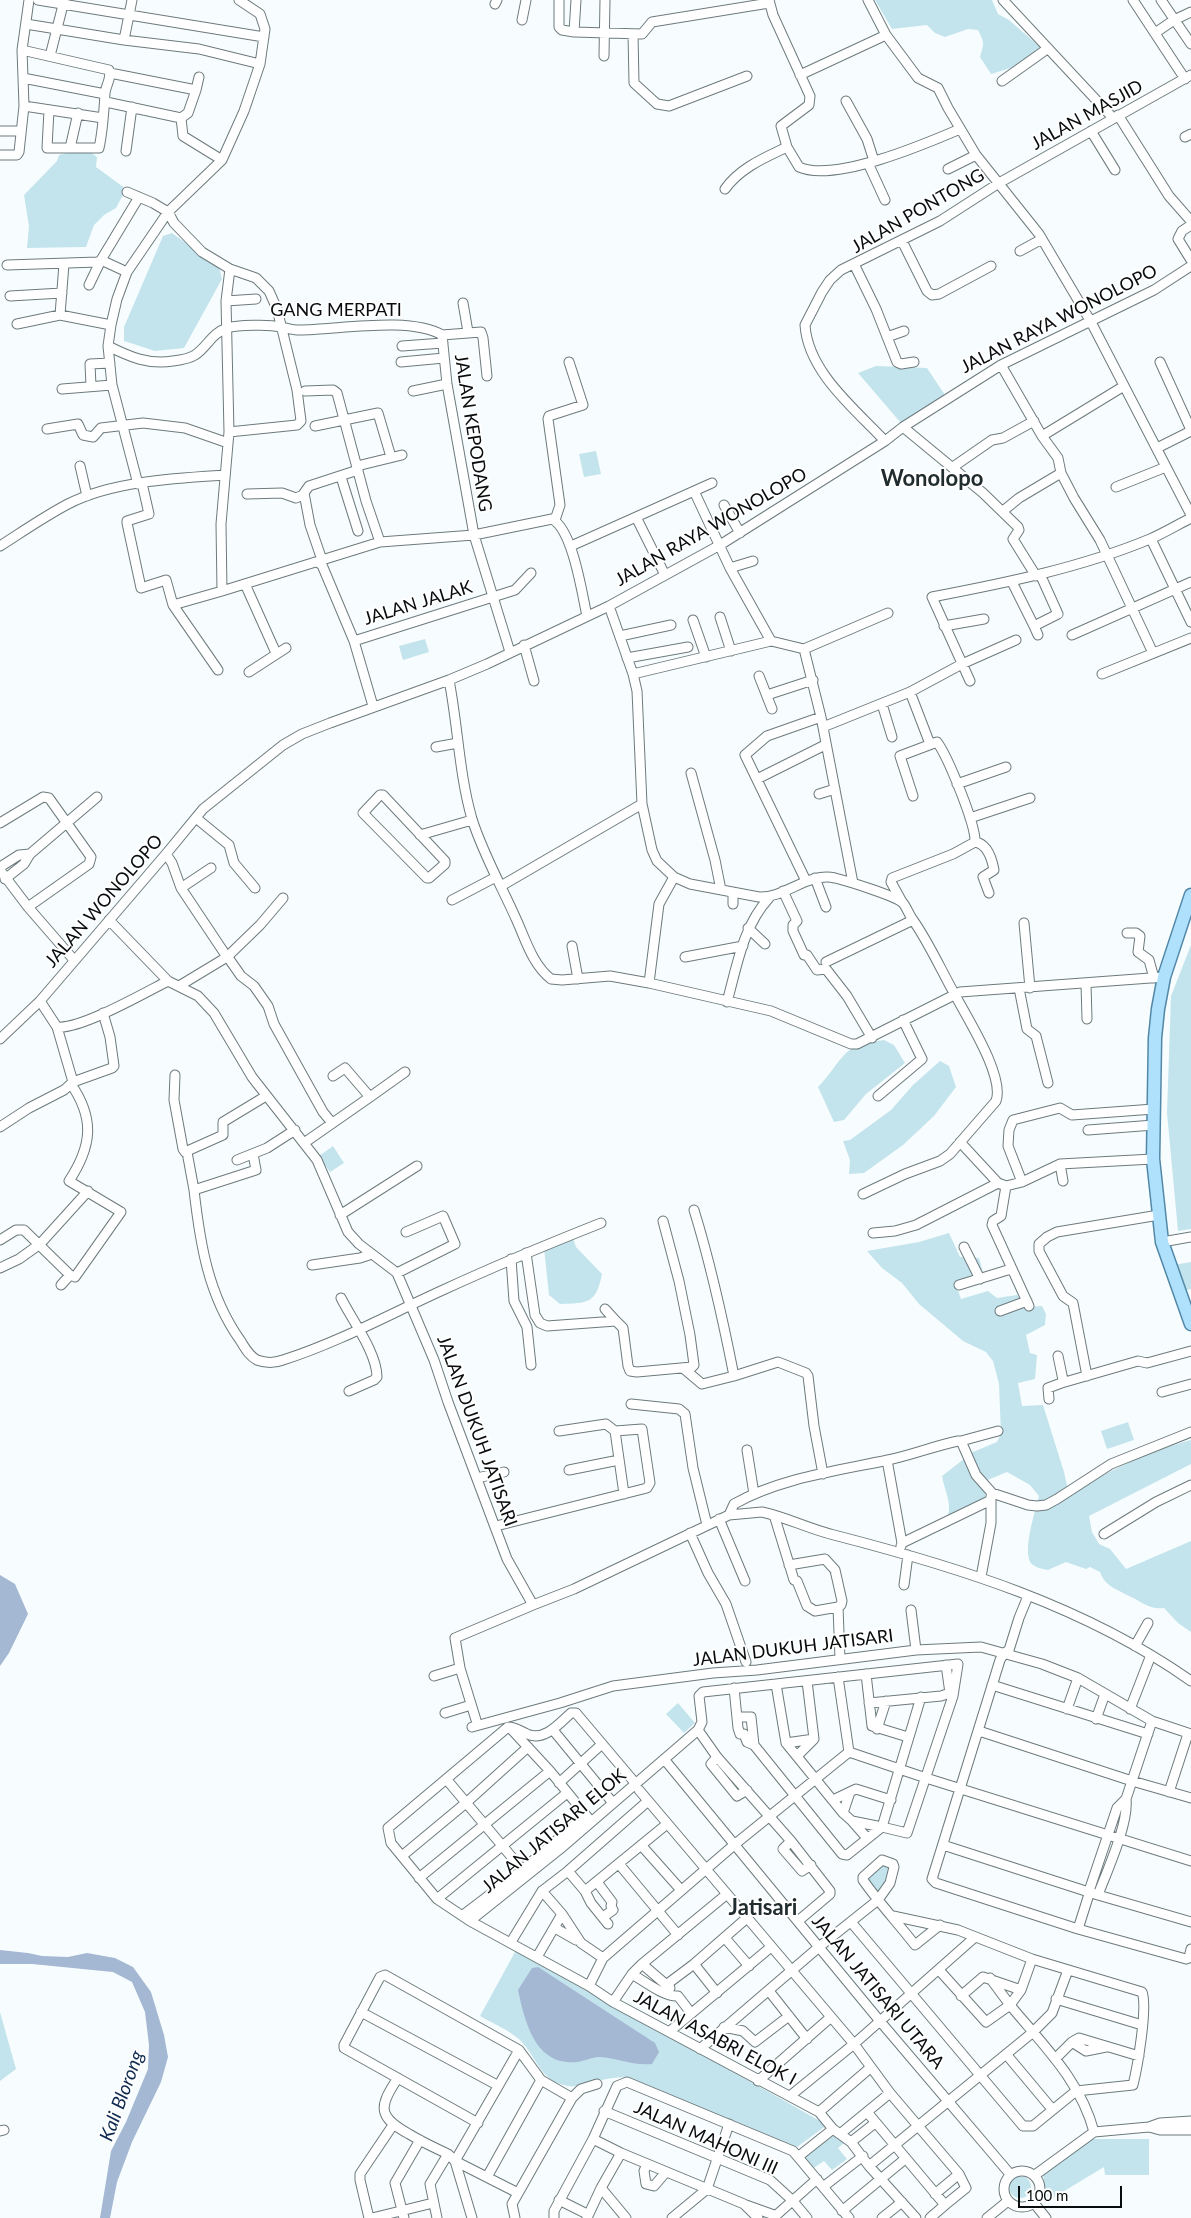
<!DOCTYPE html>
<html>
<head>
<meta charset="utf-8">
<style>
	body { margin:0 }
	#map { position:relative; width:1191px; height:2218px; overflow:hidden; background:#f7fdfe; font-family:Lato,sans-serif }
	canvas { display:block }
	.scale { position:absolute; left:1018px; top:2186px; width:104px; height:22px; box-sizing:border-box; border:2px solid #080c0d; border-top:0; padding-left:6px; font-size:15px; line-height:18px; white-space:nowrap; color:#080c0d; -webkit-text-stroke:4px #fff; paint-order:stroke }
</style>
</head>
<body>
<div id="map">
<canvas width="1191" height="2218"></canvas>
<div class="scale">100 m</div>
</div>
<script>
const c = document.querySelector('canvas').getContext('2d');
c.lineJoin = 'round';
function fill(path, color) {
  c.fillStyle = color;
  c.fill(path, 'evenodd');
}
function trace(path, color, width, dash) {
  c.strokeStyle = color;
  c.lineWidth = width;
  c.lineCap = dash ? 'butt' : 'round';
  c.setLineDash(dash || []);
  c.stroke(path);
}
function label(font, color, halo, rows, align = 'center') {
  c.font = font + ' Lato,sans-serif';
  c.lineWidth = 4;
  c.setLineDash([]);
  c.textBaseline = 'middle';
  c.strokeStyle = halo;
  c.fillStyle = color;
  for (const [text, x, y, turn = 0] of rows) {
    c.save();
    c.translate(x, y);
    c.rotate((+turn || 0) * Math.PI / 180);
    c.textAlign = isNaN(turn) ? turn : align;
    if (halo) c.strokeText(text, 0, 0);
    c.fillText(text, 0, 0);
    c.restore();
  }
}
fill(new Path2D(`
	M875 0H992L998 14 1009 20 1040 47 1017 66 991 74 980 57C984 43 985 44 978 30L968 29 945 37 935 33 927 25 892 29Z
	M86 149 97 157 96 167 126 189 116 208 104 215 94 225 86 247 27 248 29 226 24 195 57 161 59 155Z
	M172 233 219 267 222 279 184 348 155 351 124 341V327L163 236Z
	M876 366 927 368 945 395 901 423 858 373Z
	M596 451 601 474 584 477 579 454Z
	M425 639 429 652 403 660 399 646Z
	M1191 945V1229L1178 1231 1167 1113 1171 996Z
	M884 1040 894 1045 905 1063 866 1094 844 1120 834 1122 818 1087C829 1076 836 1063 846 1053 855 1044 872 1042 884 1040Z
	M940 1061 949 1066 956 1087 934 1116 903 1145 864 1173 849 1174 850 1160 843 1141 850 1140 891 1110 913 1085Z
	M333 1146 344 1163 330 1172 319 1156Z
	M949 1233 960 1257 979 1258 984 1276 956 1285 961 1299 988 1291 997 1298 1017 1295 1029 1307 1042 1306 1046 1314 1045 1325 1026 1335 1030 1353 1037 1355 1035 1379 1018 1383 1022 1406 1043 1405 1064 1472 1069 1495C1111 1470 1143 1453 1191 1440V1464L1089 1516 1092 1532 1099 1544 1110 1549 1126 1569 1191 1541V1632L1178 1623 1164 1608C1149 1610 1141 1601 1127 1595 1116 1589 1105 1586 1100 1572L1090 1567 1086 1569 1066 1562 1048 1570C1043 1569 1037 1568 1033 1565 1020 1556 1036 1509 1039 1496L1030 1485 1007 1472 985 1481V1497L948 1515C952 1503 944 1489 942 1476L973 1452 997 1442 1001 1434 999 1384 993 1361 986 1352 963 1341 919 1304 902 1283 882 1268 867 1251 919 1242Z
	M573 1238 576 1247 602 1274C596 1304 588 1303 560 1304L549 1295 544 1248Z
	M1191 1262V1289L1182 1291 1173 1265Z
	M1128 1422 1134 1440 1107 1449 1101 1431Z
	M678 1703 695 1723 684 1733 666 1714Z
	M883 1860 892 1867 886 1884 876 1893 864 1879Z
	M515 1952 529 1956 827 2125 797 2147 629 2078C607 2074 584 2089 568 2086 539 2081 538 2058 520 2040 509 2030 492 2023 480 2016Z
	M0 2012 16 2069 0 2081Z
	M836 2130 845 2142 838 2148 847 2159 832 2170 824 2161 812 2169 802 2155Z
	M1093 2139H1149V2175H1105L1104 2167 1046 2202 1043 2174Z
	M1009 2187a11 11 0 1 1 22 0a11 11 0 1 1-22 0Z`), '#c3e4ec');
fill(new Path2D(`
	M0 1575 15 1584 28 1614 9 1653 0 1666Z
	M0 1950 28 1953 42 1956 68 1957 87 1953 115 1958 133 1967 151 1992 164 2035 168 2057 161 2082 132 2142 117 2182 110 2218H100L111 2151 126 2122 148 2069 149 2045 145 2012 132 1982 113 1972 32 1964H0Z
	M538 1967 655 2043 659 2052 652 2064C632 2066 619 2058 599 2057 592 2057 585 2061 577 2062 535 2066 525 2022 518 1990L532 1968Z`), '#a4b7d3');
const street = new Path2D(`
	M38 0 264 37
	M559 0V27L562 30 574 32
	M576 0 574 32 642 34 652 22 769 3
	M769 0 773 15 810 96 809 105 781 126 787 147 799 167C834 183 925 144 960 129
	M868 0 886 35 918 78 938 88 948 108 976 155 1039 234 1091 322 1191 515
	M1003 0 1113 118
	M1133 0 1185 79
	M1161 0 1191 44
	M495 4 497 0
	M522 20 526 0
	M26 24 124 40 199 49 260 64
	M1155 33 1174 20 1191 12
	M633 34 634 83 657 104 669 106 747 76
	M124 40 132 0
	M22 50 109 70C112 77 106 85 105 93 104 111 103 130 99 148H47L49 110
	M50 56 64 1
	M604 56 605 0
	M110 73 196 90 188 113 181 118
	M800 75 886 35
	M23 78 105 94
	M1002 81 1047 49
	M196 90 199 77
	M846 101 867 139 874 161
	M106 102 181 118 183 136 222 160
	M24 106 103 118
	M1118 115 1169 196 1191 221
	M0 131H21
	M1091 131 1115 170
	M1185 137 1191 134
	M70 148 78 113
	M126 151 132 107
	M0 155H17L19 152 24 106 22 50 29 0
	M868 163 885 200
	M948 169 976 155
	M725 189C740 168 764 158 787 147
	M127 192 153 203 168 212 174 223 202 252 230 269 256 278 269 291 277 309 297 390 301 421 297 425 229 432
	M1191 225 1182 231 1178 239 1191 260
	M902 241 927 291 932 295 939 294 991 266
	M1020 251 1042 239
	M854 264 876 309 897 362 901 364 914 362
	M7 265 98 262 101 260 127 272
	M230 269 226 301 229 432 221 524 222 591 380 542 474 535 552 519C573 530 582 594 587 616
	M89 285 101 260 139 197
	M10 296 62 293
	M226 301 256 299
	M463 303 468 332
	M60 315 64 264
	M17 324 60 315 111 325
	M442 335 447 384 474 535 510 652
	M442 335 481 332 483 338 487 376
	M887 337 904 331
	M108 346C130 357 148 365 173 361 181 360 189 359 195 355 207 347 212 333 227 328 237 325 270 324 280 327 287 328 292 330 299 330 338 330 409 316 442 335
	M402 346 443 343
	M401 362 444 358
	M1160 362 1191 430
	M1001 365 1042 436 1058 458 1061 473 1074 498 1100 540 1153 653
	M91 386 90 364 110 363
	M62 389 112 385
	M305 391 333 390 337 393 366 501 380 542
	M413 391 447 384
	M315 426 378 413 391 457
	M903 427 983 493 1018 527 1019 530 1013 539 1036 576
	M47 429 78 424 83 435 93 437 101 428 143 423 185 428 228 443
	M1042 436 1124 386
	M885 441C855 409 808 372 805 325L822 292 830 280 841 270 940 221 999 183 1191 75
	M1157 448 1191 431
	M80 466 87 496
	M357 466 402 455
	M953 467 992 440 1003 438 1034 421
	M341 477 358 531
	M142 483 149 514 127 521V523L141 588 166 580 173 605 222 591
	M138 484 112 385 108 346 111 325 117 299 127 272 168 212 222 160 244 111 260 64 265 29 260 14 239 0
	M1116 487 1166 467
	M694 491 730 568 771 641
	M247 494 282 493 296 498 303 495
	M724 505 740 533
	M1003 511 1019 498 1061 473
	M636 517 712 483
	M555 520 560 505 548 419 549 416 583 405 569 362
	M1151 539 1191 622
	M0 546C22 532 45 516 68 504 112 481 177 478 225 475
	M571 546 636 517 665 575
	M322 560 310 525 304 493 309 486 358 470
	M317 562 322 565 354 641 373 706
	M730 568 753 561
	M1012 582 1034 626 1058 614 1040 574
	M245 584 276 653
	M173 605 218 670
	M609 606 633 674 637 691 642 804 652 850 657 861 674 877 690 884 759 897C786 898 807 872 835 878 847 881 896 896 903 903 907 908 909 915 913 920 929 943 940 968 954 993 966 1016 1005 1076 996 1101L950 1154 940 1161 905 1174 863 1194
	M720 617 731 651
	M693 620 706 657
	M944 626 984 619
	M1034 626 1038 635
	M1072 635 1191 582
	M620 636 671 625
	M354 641 515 590 531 573
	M524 645 534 681
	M804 649 821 717 853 883
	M627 658 688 647
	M249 672 286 648
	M633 674 771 641 804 649 888 613
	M1102 674 1191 638
	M759 676 772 709
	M449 680C458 726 459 774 472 819 483 854 502 887 517 921 526 941 533 965 551 979L562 980 610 976 649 983 771 1011 851 1044H857L960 992 1164 977
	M970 681 932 597C1005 583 1080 568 1150 539 1164 533 1177 525 1191 518
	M910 692 930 744
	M767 695 813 680
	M882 704 892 737
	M823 727 910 692 962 664 1016 640
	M436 747 458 743
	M691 773 715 860 721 890
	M757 779 825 745
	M957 784 1006 767
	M819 794 835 789
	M380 795H383L445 861V864L429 878H427L363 813Z
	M196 818 229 845 234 863 255 888
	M970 818 1030 798
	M0 823 43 797 49 798 91 857 89 864 28 907
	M420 835 472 820
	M975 842C988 844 992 859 994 870L983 877 989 893
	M166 854 172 863 181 888 227 957
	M0 867 19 855 30 854
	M0 870 28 907 74 960
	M815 878 826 907
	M5 879 24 864 30 854 97 797
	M806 881 745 755 767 736 821 717
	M501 886 642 804
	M181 888 211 868
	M783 891 797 921 793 925V931L804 955H807L817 970 826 969 847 996 872 1038
	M733 892V904
	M452 900 496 877
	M902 902 891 882 892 878 953 854 975 842C976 825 948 757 937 742L900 756 913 796
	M109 920 168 981 198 996 214 1013 252 1077 317 1160 348 1232 359 1244 397 1273 434 1360 448 1402 507 1559 533 1605 574 1589 729 1515 762 1512C786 1517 809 1529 834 1535 958 1567 1085 1606 1191 1681
	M1024 923 1030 988
	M748 928 765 944
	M1127 933H1136L1140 936 1138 952 1149 960 1154 978
	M572 946 578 979
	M227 956 241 976 254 986 268 1006 274 1024 323 1112 332 1123
	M685 957 743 946
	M826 962 913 920
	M649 983 659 904 674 877
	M1086 984 1087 1019
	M179 986 227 957 260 925 283 898
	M1019 988 1027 1029 1036 1036 1048 1083
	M40 1001 57 1027 73 1082
	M727 1002C737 966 743 926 769 898
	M57 1027C80 1030 146 992 168 981
	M0 1039 40 1001 166 854 203 809 283 745 302 734 330 723 449 680 487 664 609 606 720 545 885 441 903 427 1001 365 1154 290 1191 266
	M175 1075 174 1100 183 1149 185 1152 223 1135V1122L266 1096
	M878 1096 922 1059 903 1020
	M370 1097 405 1072
	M0 1127 29 1108 64 1090 73 1082 112 1068 114 1066 110 1037 103 1013
	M1088 1130 1154 1125
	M960 1142 998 1183 1006 1186 1022 1182 1060 1164 1153 1159
	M304 1143 370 1097 345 1068 333 1076
	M187 1152 194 1190
	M253 1154 256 1170 194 1190C200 1243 208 1295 240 1340 245 1348 249 1356 257 1360 265 1363 275 1363 283 1360 337 1343 392 1313 443 1290 495 1266 548 1244 601 1223
	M237 1160 267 1148 295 1130
	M1060 1164 1063 1181
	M1022 1182 1008 1146 1009 1130 1013 1120 1060 1108 1072 1115 1154 1109
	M1006 1186 1001 1216 993 1221 992 1225 1029 1306
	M694 1210C711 1265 723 1320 734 1376
	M340 1215 417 1166
	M873 1233 895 1231 916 1225 998 1183
	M0 1240 16 1230H24L70 1275 75 1277 121 1212 69 1181C92 1146 95 1119 71 1084
	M1162 1242 1191 1237
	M964 1247 980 1279
	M526 1253 535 1315 540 1323 547 1326 616 1321 623 1328 628 1366 630 1371 637 1372 692 1367 694 1365 690 1335 679 1281 663 1221
	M511 1259 514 1301 527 1327 531 1365
	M312 1265 360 1258 372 1254
	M0 1268 19 1259 40 1244 88 1191
	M397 1273 455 1244 443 1216 406 1232
	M61 1285 70 1275
	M959 1285 1011 1269
	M341 1298C352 1320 377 1353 377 1377L374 1380 349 1391
	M605 1309 616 1321
	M1000 1311 1027 1301
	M1058 1356 1063 1380 1065 1382 1138 1361 1147 1363 1191 1351
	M683 1368 702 1384 734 1376 778 1362 806 1373 808 1376 814 1426 823 1474
	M1087 1376 1073 1303 1063 1296 1039 1251V1244L1047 1237 1057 1232 1159 1215
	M1162 1392 1191 1384
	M1049 1399 1048 1388 1064 1382
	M631 1404 679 1409 685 1414 693 1468 707 1525
	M559 1431 606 1424 615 1431 624 1494
	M961 1441 998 1431
	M747 1450 754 1494
	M887 1460 902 1543 901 1546
	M569 1470 619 1460
	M477 1478 504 1472
	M729 1515 734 1504C780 1478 837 1471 888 1460 912 1455 934 1446 958 1441H961L976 1475 992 1493 1028 1505 1037 1506 1046 1505 1057 1499 1111 1464 1191 1432
	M774 1515 794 1580 797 1581 807 1606 815 1611 838 1607
	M719 1519 745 1581
	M496 1526 647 1488 650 1483 642 1429 615 1431
	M690 1533 708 1573 726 1604 746 1662
	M1104 1534 1156 1502 1191 1485
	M902 1543 991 1500
	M789 1565 825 1559 835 1570 842 1601 841 1605 838 1607 840 1659
	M981 1577 991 1523V1496
	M904 1585 908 1555
	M1028 1596 1019 1618 1009 1650 1004 1653 1000 1660 932 1879 936 1883 1078 1929
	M911 1610 916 1650
	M1135 1646 1148 1623
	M946 1665 950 1693
	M866 1674 872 1726 908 1737
	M434 1676 460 1668
	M838 1677 849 1752
	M776 1684 786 1743 843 1813 852 1821
	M992 1685 1148 1734
	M734 1688 738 1728 740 1734H744L747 1742 754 1745 842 1854 847 1855 882 1827 852 1821 867 1838
	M869 1703 941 1696 950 1693 953 1696
	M1067 1709 1078 1678
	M1130 1709 1151 1655
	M445 1713 471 1705
	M737 1717H751L754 1745
	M1096 1719 1105 1694
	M476 1720 460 1668 455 1638 533 1605
	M472 1727 560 1703 613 1686 713 1673 757 1670 916 1650 981 1647 1042 1664 1078 1678 1152 1721 1191 1734
	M508 1727 388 1828 391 1843 437 1899 470 1921 560 1849 698 1730 702 1722 699 1696 703 1692 958 1664 953 1696 907 1833 882 1827 921 1697
	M508 1727C516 1727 520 1731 527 1734 544 1742 560 1723 571 1713H576L636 1784
	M877 1729 886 1701
	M512 1730 550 1771 589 1819
	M553 1730 613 1803
	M698 1730 717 1757 791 1841 830 1891V1894L798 1921
	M979 1731 1132 1781 1191 1798
	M786 1743 814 1739
	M849 1752 926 1778 1191 1861
	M797 1756 814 1739 807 1681
	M717 1757 711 1764 737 1796 747 1790
	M664 1759 879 2020 1010 2174
	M447 1780 526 1874
	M559 1783 602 1744
	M639 1790 854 2044 890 2093 959 2174 966 2188 945 2205
	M1169 1792 1188 1734
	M833 1800 856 1789 891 1800
	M843 1813 850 1792
	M791 1841 783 1849 802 1871 811 1865
	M641 1845 681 1890
	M943 1845 1098 1895 1191 1922
	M402 1856 467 1802 528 1747
	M619 1864 678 1935
	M568 1871 585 1891 667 1824
	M419 1878 550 1771
	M597 1882 612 1902 611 1906 613 1910 603 1917
	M542 1891 562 1914 581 1943 603 1958
	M585 1891 591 1903 608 1924
	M1089 1891 1117 1808 1126 1799
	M1090 1891 1078 1929 1186 1959 1189 1958 1191 1949
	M1098 1895C1107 1871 1129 1823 1126 1799L1152 1721
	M437 1899 567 1793
	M463 1915 522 1870 585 1816
	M470 1921 589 1986 613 2002 819 2112 833 2129 851 2142 869 2166 916 2218
	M851 1922 1023 2126H1033L1076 2091 1133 2085C1137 2069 1148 2007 1142 1992L1032 1959 958 1930 893 1916
	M555 1928 576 1940
	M725 1938 749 1966
	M511 1942 542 1891 568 1871 648 1801
	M537 1957 562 1914
	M1032 1959 1021 1990 1010 2005C1042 2044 1081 2081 1094 2132
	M642 1964 670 1988
	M694 1964 717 1993
	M939 1970 986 2022 1010 2005 990 1978
	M632 1974C644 1981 664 1997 678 1996L691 2013
	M666 1985 694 1964 748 1917
	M589 1986 603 1958 734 1845 849 1752
	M769 1991 807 2039
	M961 1996 983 1977 1021 1990
	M1056 1999 1142 2025
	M613 2002 632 1974 642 1964 727 1894
	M361 2012 497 2085
	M724 2027 743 2031 755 2042 789 2016
	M669 2032 771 1947
	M1072 2042 1086 2051 1106 2047
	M700 2049 819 1947 878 1900 890 1883 894 1867 893 1864 882 1860 863 1877V1880C879 1903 898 1923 915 1945L940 1925
	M1006 2054 1052 2109
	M1055 2059 1072 2042 1079 2038 1139 2056
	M398 2078C378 2107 378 2117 409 2134 422 2142 435 2148 448 2154L455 2161 518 2193
	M758 2081 831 2017
	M790 2096 854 2044 974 1938
	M604 2111 770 2180 792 2200 807 2218
	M819 2112 870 2068
	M867 2112 945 2205 930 2218
	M478 2123 344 2048V2045L380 1977 385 1975 519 2050 541 2080 572 2098
	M1149 2127 1160 2130H1191
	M0 2131 4 2130
	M840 2134 890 2093
	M593 2139 621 2153 744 2204 758 2218
	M851 2142 875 2123
	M799 2156 833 2129
	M455 2161 519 2050
	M455 2161 472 2218
	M647 2164 644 2171 646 2184 654 2186 666 2172
	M869 2166 1032 2033 1052 2013 1068 1970
	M1004 2189a18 18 0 1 1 36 0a18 18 0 1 1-36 0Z
	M1035 2175 1094 2132 1149 2127 1160 2123 1191 2121
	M487 2177 541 2080
	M823 2187 863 2156
	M601 2188 626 2218
	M935 2194 959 2174
	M559 2200 587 2214
	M1034 2203 1046 2218
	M746 2205 774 2215
	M842 2211 905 2159
	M369 2218 360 2180V2174L393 2125
	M372 2218 433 2203
	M404 2218 395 2183 420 2140
	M437 2218 430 2184 448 2154
	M515 2218 512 2204 572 2098 581 2089 597 2084
	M554 2218V2211L593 2139 617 2086 627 2082 793 2151 849 2218
	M587 2218 601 2188 621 2153
	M672 2218 707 2189 729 2124
	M773 2218 817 2179
	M882 2218 902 2202
	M987 2218 1008 2201`);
const primary = new Path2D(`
	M1191 895 1164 977 1158 1009 1155 1038 1153 1159 1162 1242 1191 1324`);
trace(street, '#6d7a7d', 11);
trace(primary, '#5288a7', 15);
trace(street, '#fff', 9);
trace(primary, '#afe0fc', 12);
label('18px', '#080c0d', '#fff', [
	["JALAN MASJID",1087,115,-29],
	["JALAN PONTONG",918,211,-30],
	["GANG MERPATI",336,310],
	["JALAN RAYA WONOLOPO",1059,319,-27],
	["JALAN KEPODANG",473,433,81],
	["JALAN RAYA WONOLOPO",711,527,-30],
	["JALAN JALAK",418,603,-17],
	["JALAN WONOLOPO",104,901,-49],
	["JALAN DUKUH JATISARI",477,1431,70],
	["JALAN DUKUH JATISARI",793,1648,-7],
	["JALAN JATISARI ELOK",554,1831,-40],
	["JALAN JATISARI UTARA",878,1992,50],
	["JALAN ASABRI ELOK I",715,2038,28],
	["JALAN MAHONI III",706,2138,24]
]);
label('italic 19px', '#0f2a4f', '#fff', [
	["Kali Blorong",122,2096,-70]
]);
label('bold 22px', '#212c2f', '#fff', [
	["Wonolopo",932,479],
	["Jatisari",763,1908]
]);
</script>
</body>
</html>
